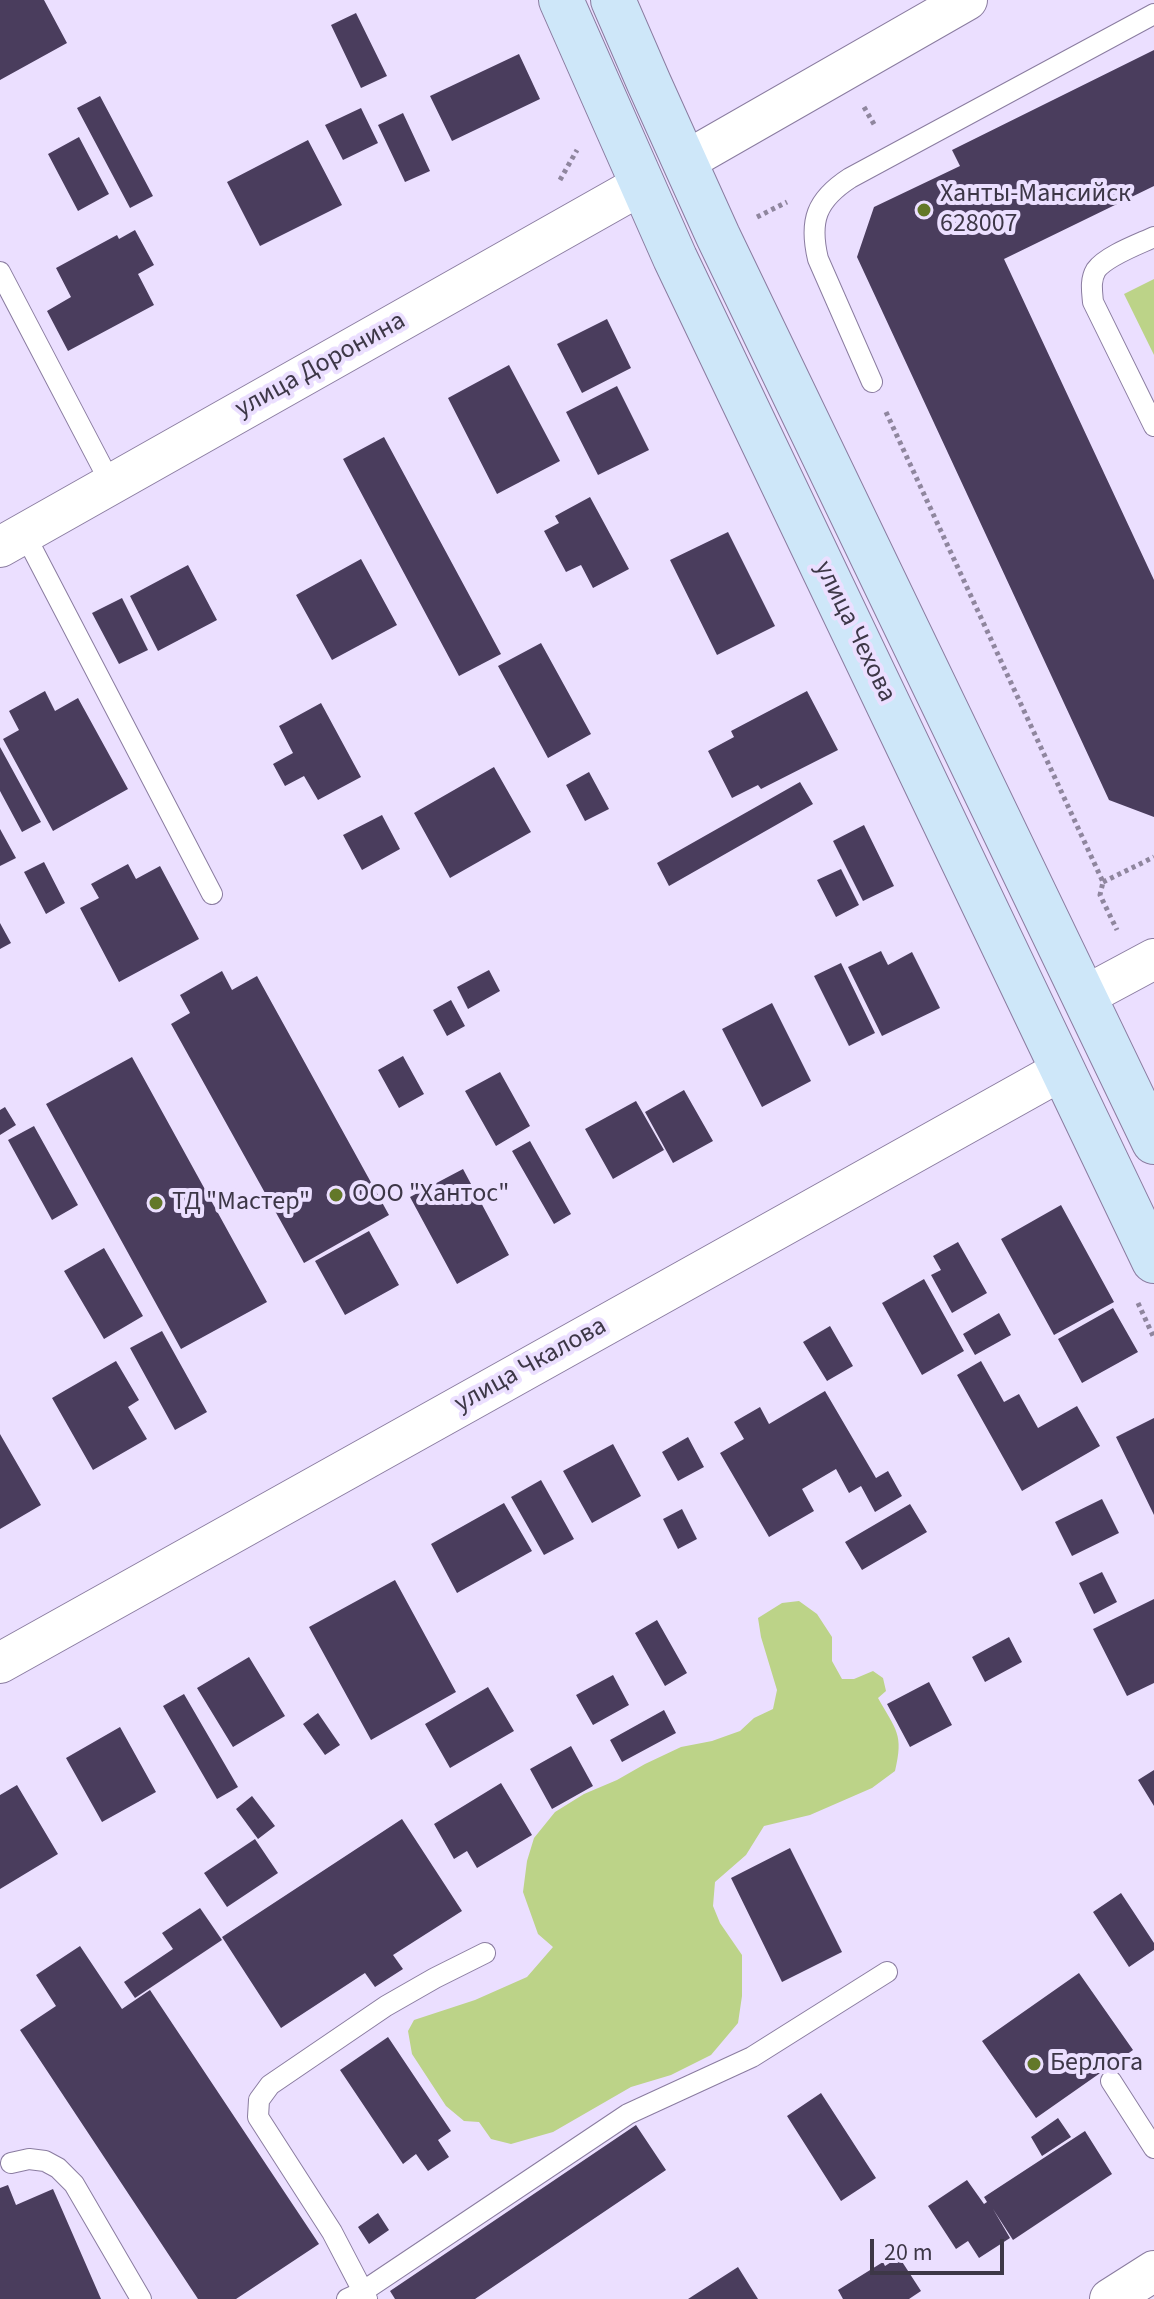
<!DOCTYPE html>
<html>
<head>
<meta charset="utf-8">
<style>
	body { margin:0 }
	#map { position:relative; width:1154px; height:2299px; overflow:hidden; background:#ebdfff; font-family:"Source Sans 3",sans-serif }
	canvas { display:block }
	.scale { position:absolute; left:870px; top:2239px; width:134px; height:36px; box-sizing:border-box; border:4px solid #3d3747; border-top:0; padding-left:10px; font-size:24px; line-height:28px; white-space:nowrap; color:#3d3747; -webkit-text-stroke:6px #ebdfff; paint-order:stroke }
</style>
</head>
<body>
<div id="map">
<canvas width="1154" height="2299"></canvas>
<div class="scale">20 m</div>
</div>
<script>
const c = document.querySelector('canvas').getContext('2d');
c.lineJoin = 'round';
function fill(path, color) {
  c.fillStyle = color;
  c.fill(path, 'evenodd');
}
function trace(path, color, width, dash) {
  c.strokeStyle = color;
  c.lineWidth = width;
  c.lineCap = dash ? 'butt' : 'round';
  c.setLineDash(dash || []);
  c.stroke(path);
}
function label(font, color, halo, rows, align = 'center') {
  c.font = font + ' "Source Sans 3",sans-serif';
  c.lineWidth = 8;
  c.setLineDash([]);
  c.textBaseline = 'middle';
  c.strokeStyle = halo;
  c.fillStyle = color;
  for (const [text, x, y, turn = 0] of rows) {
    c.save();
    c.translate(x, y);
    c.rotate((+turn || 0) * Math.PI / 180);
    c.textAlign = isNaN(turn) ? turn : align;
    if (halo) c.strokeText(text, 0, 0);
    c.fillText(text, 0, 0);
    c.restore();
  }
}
fill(new Path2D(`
	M1154 279V355L1124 294Z
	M799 1601 817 1614 832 1637V1661L842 1679H854L873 1671 883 1678 886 1691 878 1698C896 1730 904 1734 895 1771L872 1788 810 1815 764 1826 746 1855 715 1882 713 1906 720 1923 742 1955V1996L738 2023 711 2055 671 2075 631 2087 553 2132 511 2144 491 2139 479 2122 464 2121 446 2106 412 2054 408 2031 414 2020 475 2000 527 1977 553 1947 538 1934 523 1892 527 1861 534 1838 555 1812 584 1794 617 1780 645 1764 681 1747 712 1741 740 1731 754 1718 773 1709 777 1690 761 1637 758 1618 782 1603Z`), '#bcd388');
fill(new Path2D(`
	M0 0H44L67 43 0 80Z
	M356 13 387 76 361 88 331 25Z
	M1154 50V186L1004 259 1154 580V817L1109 800 857 257 874 207 960 166 952 150Z
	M519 54 540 99 452 141 430 96Z
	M100 96 153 196 130 208 77 108Z
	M361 108 378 143 343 160 325 125Z
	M403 113 430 171 405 182 378 125Z
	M79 137 109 194 78 211 48 154Z
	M308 140 342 205 260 246 227 182Z
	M135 230 154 265 138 274 154 305 68 351 47 311 71 297 56 268 117 235 119 239Z
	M607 319 631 368 582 393 557 344Z
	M509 365 560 461 497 494 448 398Z
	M617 386 649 450 598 475 566 412Z
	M384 437 501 654 459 676 343 459Z
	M590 497 629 569 593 588 581 565 566 572 544 531 559 523 555 516Z
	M728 532 775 626 717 655 670 560Z
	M361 559 397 625 332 660 296 595Z
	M188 565 217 620 158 651 130 596Z
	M122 598 148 650 119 664 92 613Z
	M541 643 591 734 548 758 498 666Z
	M45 691 55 711 78 698 128 789 53 831 3 739 19 730 9 711Z
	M807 691 838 750 761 789 758 785 732 798 708 751 734 737 731 731Z
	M321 703 361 777 318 800 304 776 285 786 273 764 293 753 279 726Z
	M0 747 41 822 22 832 0 791Z
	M494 767 531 832 450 878 414 813Z
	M589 772 609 809 585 821 566 785Z
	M800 782 813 804 669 886 657 863Z
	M382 815 400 849 362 870 343 835Z
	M864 825 894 886 863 901 833 841Z
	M0 829 16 858 0 866Z
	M44 862 65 903 46 914 24 872Z
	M128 864 136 879 160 866 199 939 119 982 80 908 99 898 91 884Z
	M841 869 859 905 836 917 817 880Z
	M0 923 11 943 0 949Z
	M881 951 888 965 912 952 940 1008 882 1036 848 967Z
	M841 963 875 1033 849 1046 814 976Z
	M489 970 500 991 468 1009 457 987Z
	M222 971 232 990 257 976 389 1215 304 1263 171 1024 190 1013 180 995Z
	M451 1000 465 1026 447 1036 433 1010Z
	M772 1003 811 1081 762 1107 722 1029Z
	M403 1056 424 1094 399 1108 378 1070Z
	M132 1057 267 1302 181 1349 46 1104Z
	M500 1072 530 1126 496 1146 465 1091Z
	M684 1090 713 1141 673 1163 645 1112Z
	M636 1101 664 1150 613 1179 585 1129Z
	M5 1107 16 1125 0 1135V1110Z
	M34 1126 78 1205 52 1220 8 1140Z
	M530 1141 571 1214 554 1224 512 1151Z
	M463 1169 509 1255 457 1284 410 1197Z
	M1061 1205 1114 1302 1054 1335 1001 1239Z
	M369 1231 399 1285 345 1315 315 1261Z
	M958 1242 987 1293 952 1313 931 1275 941 1270 933 1256Z
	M104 1248 143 1316 104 1339 64 1271Z
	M924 1279 964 1351 922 1375 882 1303Z
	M1113 1308 1138 1352 1082 1383 1058 1339Z
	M999 1313 1011 1335 975 1355 963 1334Z
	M830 1326 853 1366 827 1381 803 1342Z
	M162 1331 207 1412 175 1430 130 1348Z
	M116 1361 139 1400 128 1407 147 1439 93 1470 52 1398Z
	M981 1361 1004 1402 1019 1394 1038 1428 1077 1406 1100 1446 1022 1491 957 1375Z
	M825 1391 876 1478 888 1471 902 1496 875 1512 861 1486 849 1493 836 1469 802 1489 814 1511 769 1537 720 1453 744 1439 734 1422 760 1407 769 1424Z
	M1154 1418V1515L1116 1437Z
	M0 1434 41 1505 0 1529Z
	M688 1437 704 1467 678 1481 662 1452Z
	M613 1444 641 1496 592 1523 563 1471Z
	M541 1480 574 1539 544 1555 511 1497Z
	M1102 1499 1119 1533 1072 1556 1055 1522Z
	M504 1503 532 1551 457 1593 431 1544Z
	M910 1504 927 1532 862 1570 845 1542Z
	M682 1509 697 1539 678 1549 663 1519Z
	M1102 1572 1117 1602 1094 1614 1079 1583Z
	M395 1580 456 1692 371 1740 309 1627Z
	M1154 1599V1683L1127 1696 1093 1629Z
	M657 1620 687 1673 665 1686 635 1633Z
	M1009 1637 1022 1662 985 1682 972 1657Z
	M249 1657 285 1716 233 1747 197 1688Z
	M613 1675 629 1705 593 1725 576 1695Z
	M929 1682 952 1725 910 1747 887 1704Z
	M488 1687 514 1731 450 1768 425 1724Z
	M184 1694 238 1787 217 1799 163 1706Z
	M664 1710 676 1733 622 1762 610 1740Z
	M318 1713 340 1745 325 1755 303 1724Z
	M120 1727 156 1792 102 1822 66 1758Z
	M571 1746 593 1786 552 1809 530 1769Z
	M1154 1770V1806L1138 1780Z
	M501 1783 532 1835 477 1868 467 1851 454 1859 434 1824Z
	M17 1785 58 1854 0 1889V1795Z
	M252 1796 275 1826 258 1839 236 1809Z
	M402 1819 462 1911 393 1955 403 1969 375 1987 365 1973 281 2028 222 1937Z
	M255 1839 278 1873 227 1907 204 1873Z
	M790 1848 842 1952 782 1982 731 1878Z
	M1121 1893 1154 1943V1950L1129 1967 1093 1912Z
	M200 1908 222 1940 135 1998 124 1982 173 1949 162 1933Z
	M80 1946 122 2009 150 1990 319 2244 236 2299H198L20 2030 56 2006 36 1975Z
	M1079 1973 1133 2050 1036 2118 982 2041Z
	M388 2037 451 2131 438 2140 449 2157 428 2171 416 2154 403 2164 340 2070Z
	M821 2093 876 2178 841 2201 787 2116Z
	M1058 2118 1071 2137 1042 2156 1031 2137Z
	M636 2125 666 2170 475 2299H395L390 2291Z
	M1085 2131 1112 2174 1013 2240 993 2209 1010 2238 979 2258 968 2241 956 2249 928 2206 967 2180 984 2204 987 2202 984 2197Z
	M8 2185 16 2205 53 2189 101 2299H0V2188Z
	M378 2213 389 2230 369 2244 358 2227Z
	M899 2257 921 2291 909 2299H843L838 2290 883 2262 885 2266Z
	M738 2267 758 2299H688Z`), '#4a3d5d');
const service = new Path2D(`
	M1154 237C1139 244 1106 256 1096 270 1090 280 1092 291 1093 302L1154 426
	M0 272 111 484
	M872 382 818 259C809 221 816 200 850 178L1154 14
	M24 533 212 894
	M1111 2081 1154 2148
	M11 2163 29 2159 45 2161 58 2168 74 2184 141 2299
	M347 2299 362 2292 628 2114 752 2057 887 1972
	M367 2299 332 2232 258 2117 259 2100 270 2085 386 2006 435 1978 485 1953`);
const minor = new Path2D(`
	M684 162 967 0
	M0 547 641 185
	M1085 996 1154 959
	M0 1663 1062 1070
	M1110 2299 1154 2271`);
const secondary = new Path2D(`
	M561 0 675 258 1154 1261
	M613 0 649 83 718 236 1154 1142`);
trace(service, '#8a7ca0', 22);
trace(minor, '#8a7ca0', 42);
trace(secondary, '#8a7ca0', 46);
trace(new Path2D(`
	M864 107 875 126
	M560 180 577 150
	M757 217 787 202
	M886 412 1103 882 1100 895 1117 930
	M1103 882 1154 857
	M1138 1303 1154 1338`), '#8f869e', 5, [4, 4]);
trace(service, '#fff', 20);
trace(minor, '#fff', 40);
trace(secondary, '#cee7f9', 44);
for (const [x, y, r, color] of [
	[924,210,8,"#637829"],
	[336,1195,8,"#637829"],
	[156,1203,8,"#637829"],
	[1034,2064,8,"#637829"]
]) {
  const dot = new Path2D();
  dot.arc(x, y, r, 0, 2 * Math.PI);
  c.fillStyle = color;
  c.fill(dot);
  trace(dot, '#ebdfff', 3);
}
label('26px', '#3d3747', '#ebdfff', [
	["Ханты-Мансийск",940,195],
	["628007",940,225],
	["ООО \"Хантос\"",352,1195],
	["ТД \"Мастер\"",172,1203],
	["Берлога",1050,2064]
], 'left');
label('26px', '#3d3747', '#ebdfff', [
	["улица Доронина",321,366,-29],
	["улица Чехова",854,632,64],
	["улица Чкалова",531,1366,-29]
]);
</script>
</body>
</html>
